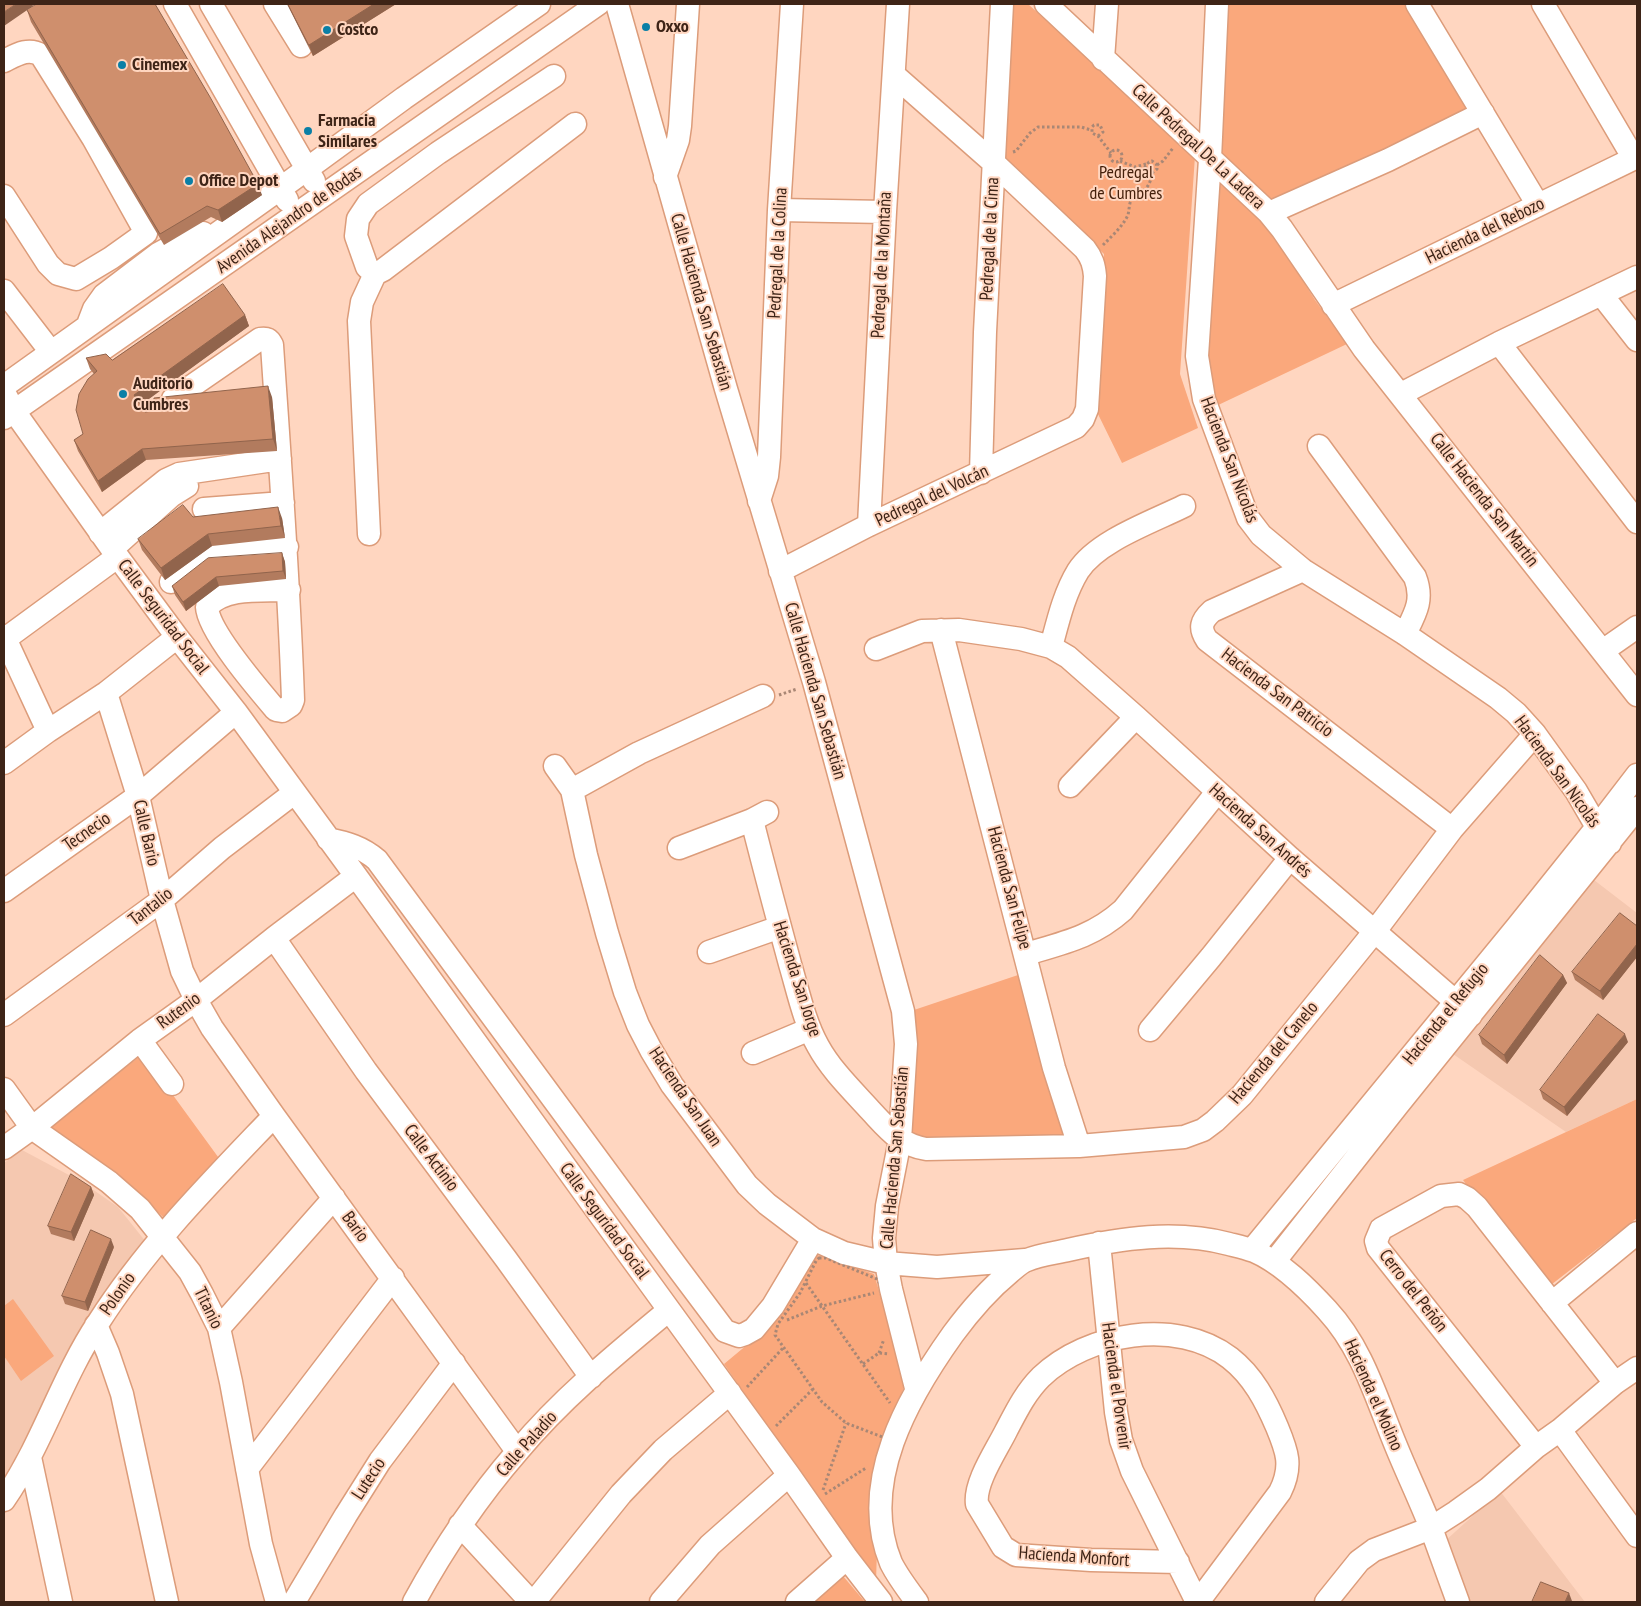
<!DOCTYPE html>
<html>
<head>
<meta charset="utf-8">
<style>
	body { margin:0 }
	#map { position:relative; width:1641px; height:1606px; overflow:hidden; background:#ffd6c0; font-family:"PT Sans Narrow",sans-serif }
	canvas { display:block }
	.frame { position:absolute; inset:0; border:5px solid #3e2417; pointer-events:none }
</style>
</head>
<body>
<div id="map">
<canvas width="1641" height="1606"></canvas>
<div class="frame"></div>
</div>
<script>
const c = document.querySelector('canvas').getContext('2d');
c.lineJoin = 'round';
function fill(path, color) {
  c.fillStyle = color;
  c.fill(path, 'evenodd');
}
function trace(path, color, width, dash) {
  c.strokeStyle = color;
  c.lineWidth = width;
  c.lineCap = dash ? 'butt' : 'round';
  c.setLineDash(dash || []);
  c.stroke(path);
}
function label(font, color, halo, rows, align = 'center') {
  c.font = font + ' "PT Sans Narrow",sans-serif';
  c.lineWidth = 4;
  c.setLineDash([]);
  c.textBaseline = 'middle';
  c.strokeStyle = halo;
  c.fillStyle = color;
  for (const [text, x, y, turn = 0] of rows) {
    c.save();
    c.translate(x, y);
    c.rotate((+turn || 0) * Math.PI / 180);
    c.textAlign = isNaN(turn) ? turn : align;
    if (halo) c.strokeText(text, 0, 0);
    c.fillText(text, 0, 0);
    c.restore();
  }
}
fill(new Path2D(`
	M1594 880 1637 913V1099L1566 1132 1453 1054Z
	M22 1150 82 1182 118 1207 146 1242 69 1353 4 1479V1163Z
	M1500 1491 1585 1602H1468L1444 1542Z`), '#f5c8b0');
fill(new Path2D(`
	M1011 4H1028L1195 156 1180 374 1198 428 1122 463 1096 410 1104 254 1004 159Z
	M1226 4H1408L1471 107 1271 203 1219 155Z
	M1219 183 1270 228 1315 300 1347 344 1214 407 1205 370Z
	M1021 974 1066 1134 911 1145 899 1137 911 1011Z
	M143 1054 221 1161 164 1218 123 1179 96 1159 45 1128Z
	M1637 1099V1218L1547 1288 1463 1180Z
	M811 1253 874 1274 906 1382 880 1450 876 1582 724 1364 760 1334Z
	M13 1299 54 1356 21 1381 4 1356V1306Z
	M843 1576 865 1602H811Z`), '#faa87c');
const minor = new Path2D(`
	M175 4 287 200
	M211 4 314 181
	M275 4 301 46
	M617 4 726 389 814 682 903 1011 906 1044 900 1140 887 1206 884 1238 886 1263 891 1289 916 1388
	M1046 4 1269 213 1282 229 1364 349 1637 695
	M1217 4 1210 159 1197 356 1204 399 1248 518 1261 535 1303 570 1405 634 1498 698 1516 713 1535 734 1576 791 1597 827 1610 843
	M1417 4 1538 205
	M1543 4 1634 159
	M1103 59 1107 4
	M4 61C16 55 28 47 41 55L93 138 146 233 111 258 76 279 58 274 48 264 4 196
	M554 76 438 153 368 204 358 219 356 236 367 267 375 274 383 270 575 124
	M665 177 678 140 680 126 688 4
	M779 210 885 212
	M1269 213 1388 160 1483 113
	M4 291 51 352
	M1601 294 1637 340
	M1333 305 1637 157
	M89 322 94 309 104 295 158 254 184 240 203 233
	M1499 343 1637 522
	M4 386 281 188 404 98 539 4
	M4 392 14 411 112 549 177 637 236 712 356 876 603 1219 789 1475 847 1558 881 1602
	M1401 394 1499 343 1637 277
	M173 399 260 339C267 338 269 339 272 345 280 464 289 581 293 700L291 705 282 711 276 710C259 690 208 631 207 607 225 586 263 591 289 590
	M4 418 598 4
	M1319 446 1415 577C1424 600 1415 614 1405 634
	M981 473 985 332 1002 4
	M759 501 767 476 769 457 779 210 792 4
	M204 509 283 503
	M869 525 885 212 898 4
	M100 533 166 480 179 474 280 459
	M369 534 359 321 362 302 375 274
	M112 549 171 496 187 486
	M1303 570 1212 611C1201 621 1199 628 1207 640L1452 829
	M780 571 869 525 1076 427 1083 419 1087 409 1095 276C1094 265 1092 258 1085 249L994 163 894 75
	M171 582 196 564 222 552 287 547
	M941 630 1054 1068 1079 1146
	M4 636 48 731
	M5 639 117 557
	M1051 647C1058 621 1064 594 1078 571 1097 541 1152 522 1184 506
	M876 649 922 631 959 630 1021 639 1051 647 1068 657 1136 717 1290 858 1471 1015
	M1604 650 1637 627
	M106 693 138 796 162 900 182 971 196 1000 212 1028 274 1116 517 1451
	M4 763 48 731 106 693 177 637
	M555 766 572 790 586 855 607 933 625 992 638 1025 651 1050 672 1085 747 1185 767 1204 813 1239 844 1253 886 1263 937 1267 1025 1260
	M1070 786 1136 717
	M572 790 639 753 763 696
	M752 820C764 868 777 916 790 964 798 991 804 1021 818 1046 831 1070 853 1091 871 1111 888 1129 900 1145 926 1149L1079 1146 1184 1137 1203 1130 1215 1121 1242 1095 1375 931 1452 829 1535 734
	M328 839C347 843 362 847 377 860L677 1267 725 1331 739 1336 745 1334 754 1329 773 1306 813 1239
	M679 848 752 820 767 812
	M4 891 138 796 236 712
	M274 938 366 1071 506 1259 591 1377
	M709 952 780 927
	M1026 954C1063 943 1093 937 1123 910L1217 792
	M4 1015 162 900 222 848 294 793
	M1150 1030 1211 957 1290 858
	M140 1040 172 1084
	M753 1053 810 1029
	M4 1089 32 1128 109 1182 140 1209 190 1272 202 1294 219 1328 231 1382 261 1544 277 1602
	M4 1148 32 1128 140 1040 196 1000 274 938 356 876
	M1099 1243 1116 1412 1121 1440 1132 1471 1197 1602
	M1252 1250 1517 927 1597 827 1637 775
	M1274 1262 1397 1106 1637 808
	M1552 1303 1637 1233
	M96 1325 108 1353 122 1394 167 1602
	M219 1328 334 1198
	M1560 1430 1637 1536
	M1536 1447 1378 1248 1376 1241 1381 1229 1441 1196 1459 1194 1467 1198 1477 1207 1615 1383
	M30 1457 61 1602
	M247 1469 393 1278
	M4 1500C42 1445 61 1379 98 1323 147 1246 211 1182 274 1116
	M460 1525 531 1602
	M1178 1562 1091 1560 1016 1555 1003 1547 977 1504C974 1483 996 1451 1006 1431 1016 1412 1025 1393 1041 1377 1087 1333 1177 1317 1230 1358 1253 1376 1266 1401 1277 1427 1287 1451 1293 1466 1280 1492L1198 1602
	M294 1602 346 1515 380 1461 454 1363
	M414 1602C443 1549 477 1498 517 1452 561 1399 616 1354 669 1310
	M534 1602 621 1494 663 1450 730 1393
	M661 1602 710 1545 789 1475
	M797 1602 847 1558
	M917 1602C908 1590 898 1577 891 1563 858 1483 908 1397 953 1334 970 1311 988 1290 1010 1272 1015 1268 1021 1262 1027 1260 1039 1255 1055 1253 1068 1250 1121 1238 1176 1230 1229 1244 1237 1246 1246 1248 1254 1251 1282 1263 1307 1288 1327 1310 1363 1349 1376 1398 1396 1446 1407 1473 1420 1500 1431 1528 1440 1552 1449 1578 1458 1602
	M1326 1602 1359 1561 1374 1550 1431 1528 1456 1512 1488 1489 1536 1447 1560 1430 1615 1383 1637 1368`);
trace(minor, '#dc9c7a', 25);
trace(new Path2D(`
	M1098 136 1103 132 1100 125H1094L1092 127V133L1098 136 1111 153
	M1110 156a6 6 0 1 1 12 0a6 6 0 1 1-12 0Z
	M1013 152 1016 151 1030 133 1038 127H1081L1091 130
	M1120 161 1135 167 1146 164
	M1157 165 1163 161 1173 148
	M1103 245C1112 236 1123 226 1128 215 1129 211 1129 207 1130 203 1135 191 1149 196 1152 173L1157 169V165L1152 161 1149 162 1145 167 1146 171 1152 173
	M779 695 797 689
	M819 1258H826L877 1279 884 1289 908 1378 909 1385 885 1438 846 1423 822 1402 775 1335 778 1324 800 1293 816 1261Z
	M806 1283 890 1403
	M787 1320 822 1306 874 1293
	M879 1353 884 1339
	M863 1364 879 1353 889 1354
	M747 1387 783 1348
	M776 1426 813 1389
	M823 1490 846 1423
	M825 1494 866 1468`), '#a98775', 3, [2.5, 2.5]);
trace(minor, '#fff', 22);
fill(new Path2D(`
	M287 4H396L313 56Z
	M27 10 262 195 222 222 211 217 164 245 31 22Z
	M245 315 249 326 140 405 145 412 272 397 277 451 146 460 102 492 78 451 74 440 83 434 94 374 90 369 86 358 112 360Z
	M193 517 282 518 285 538 212 546 165 580 142 550 138 539Z
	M282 553 285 562 286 579 219 586 186 611 175 595 172 586Z
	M1637 926V957L1603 1000 1575 980 1572 972Z
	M1563 975 1567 983 1507 1064 1482 1044 1479 1035Z
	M1628 1042 1567 1116 1543 1099 1540 1090Z
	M91 1187 94 1195 74 1241 51 1234 48 1226Z
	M114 1247 88 1311 65 1304 62 1296Z`), '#b27b5e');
fill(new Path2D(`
	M16 4H32L33 6 4 26V12Z
	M374 4H396L313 56 309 45Z
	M258 184 262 195 222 222 218 210Z
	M245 315 249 326 138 407 134 395Z
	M268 386 272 397 277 451 273 439Z
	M142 449 146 460 102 492 98 481Z
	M278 507 282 518 285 538 281 526Z
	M208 534 212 546 165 580 161 568Z
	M282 553 285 562 286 579 283 571Z
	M216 577 219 586 186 611 183 602Z
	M1637 944V957L1603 1000 1600 991Z
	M1563 975 1567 983 1507 1064 1504 1055Z
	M1625 1034 1628 1042 1567 1116 1564 1107Z
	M91 1187 94 1195 74 1241 71 1232Z
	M111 1239 114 1247 88 1311 85 1302Z
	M1569 1593 1572 1601V1602H1565Z`), '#91644c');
const building = new Path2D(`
	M4 4H16L4 12Z
	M37 4H155L210 97 258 184 218 210 207 206 160 234 27 10Z
	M288 4H374L309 45Z
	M223 284 245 315 134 395 145 412 153 411 154 398 268 386 273 439 142 449 98 481 74 440 83 434 76 410 79 394 88 379 97 371 86 358 106 354 112 360Z
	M183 505 193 517 278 507 281 526 208 534 161 568 138 539Z
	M282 553 283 571 216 577 183 602 172 586 208 558Z
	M1620 913 1637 926V944L1600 991 1572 972Z
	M1540 955 1563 975 1504 1055 1479 1035Z
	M1598 1014 1625 1034 1564 1107 1540 1090Z
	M71 1174 91 1187 71 1232 48 1226Z
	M91 1230 111 1239 85 1302 62 1296Z
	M1541 1582 1569 1593 1565 1602H1532Z`);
fill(building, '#cf8f6d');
trace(building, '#91644c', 1);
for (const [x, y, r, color] of [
	[646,27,5,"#0a7fa6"],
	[327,30,5,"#0a7fa6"],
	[122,65,5,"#0a7fa6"],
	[308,131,5,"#0a7fa6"],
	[189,181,5,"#0a7fa6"],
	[123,394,5,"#0a7fa6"]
]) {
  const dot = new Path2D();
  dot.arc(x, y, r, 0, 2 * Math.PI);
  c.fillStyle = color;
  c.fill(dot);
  trace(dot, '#ffd6c0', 2);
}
label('bold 18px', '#3e2417', '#ffd6c0', [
	["Oxxo",656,27],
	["Costco",337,30],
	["Cinemex",132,65],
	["Farmacia",318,121],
	["Similares",318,142],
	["Office Depot",199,181],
	["Auditorio",133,384],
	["Cumbres",133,405]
], 'left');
label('18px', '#3e2417', '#ffd6c0', [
	["Calle Pedregal De La Ladera",1198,147,43],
	["Avenida Alejandro de Rodas",289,220,-35],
	["Hacienda del Rebozo",1485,231,-26],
	["Pedregal de la Cima",990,239,-87],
	["Pedregal de la Colina",778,253,-87],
	["Pedregal de la Montaña",882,265,-87],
	["Calle Hacienda San Sebastián",701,302,74],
	["Hacienda San Nicolás",1229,460,69],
	["Pedregal del Volcán",932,496,-25],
	["Calle Hacienda San Martín",1484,500,52],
	["Calle Seguridad Social",163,617,53],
	["Calle Hacienda San Sebastián",815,691,74],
	["Hacienda San Patricio",1277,693,37],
	["Hacienda San Nicolás",1557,772,54],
	["Hacienda San Andrés",1260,831,42],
	["Tecnecio",87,832,-35],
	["Calle Bario",146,833,77],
	["Hacienda San Felipe",1009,888,75],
	["Tantalio",151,907,-38],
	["Hacienda San Jorge",797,979,72],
	["Rutenio",179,1011,-36],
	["Hacienda el Refugio",1446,1014,-51],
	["Hacienda del Canelo",1274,1053,-50],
	["Hacienda San Juan",685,1097,56],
	["Calle Actinio",431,1158,53],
	["Calle Hacienda San Sebastián",895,1158,-85],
	["Calle Seguridad Social",604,1221,54],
	["Bario",355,1227,54],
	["Cerro del Peñón",1413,1291,52],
	["Polonio",118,1294,-55],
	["Titanio",208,1308,64],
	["Hacienda el Porvenir",1116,1386,82],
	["Hacienda el Molino",1373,1395,66],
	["Calle Paladio",527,1444,-48],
	["Lutecio",369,1479,-57],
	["Hacienda Monfort",1074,1557,4]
]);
label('18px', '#45200b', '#ffd6c0', [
	["Pedregal",1126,173],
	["de Cumbres",1126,194]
]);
</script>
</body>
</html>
